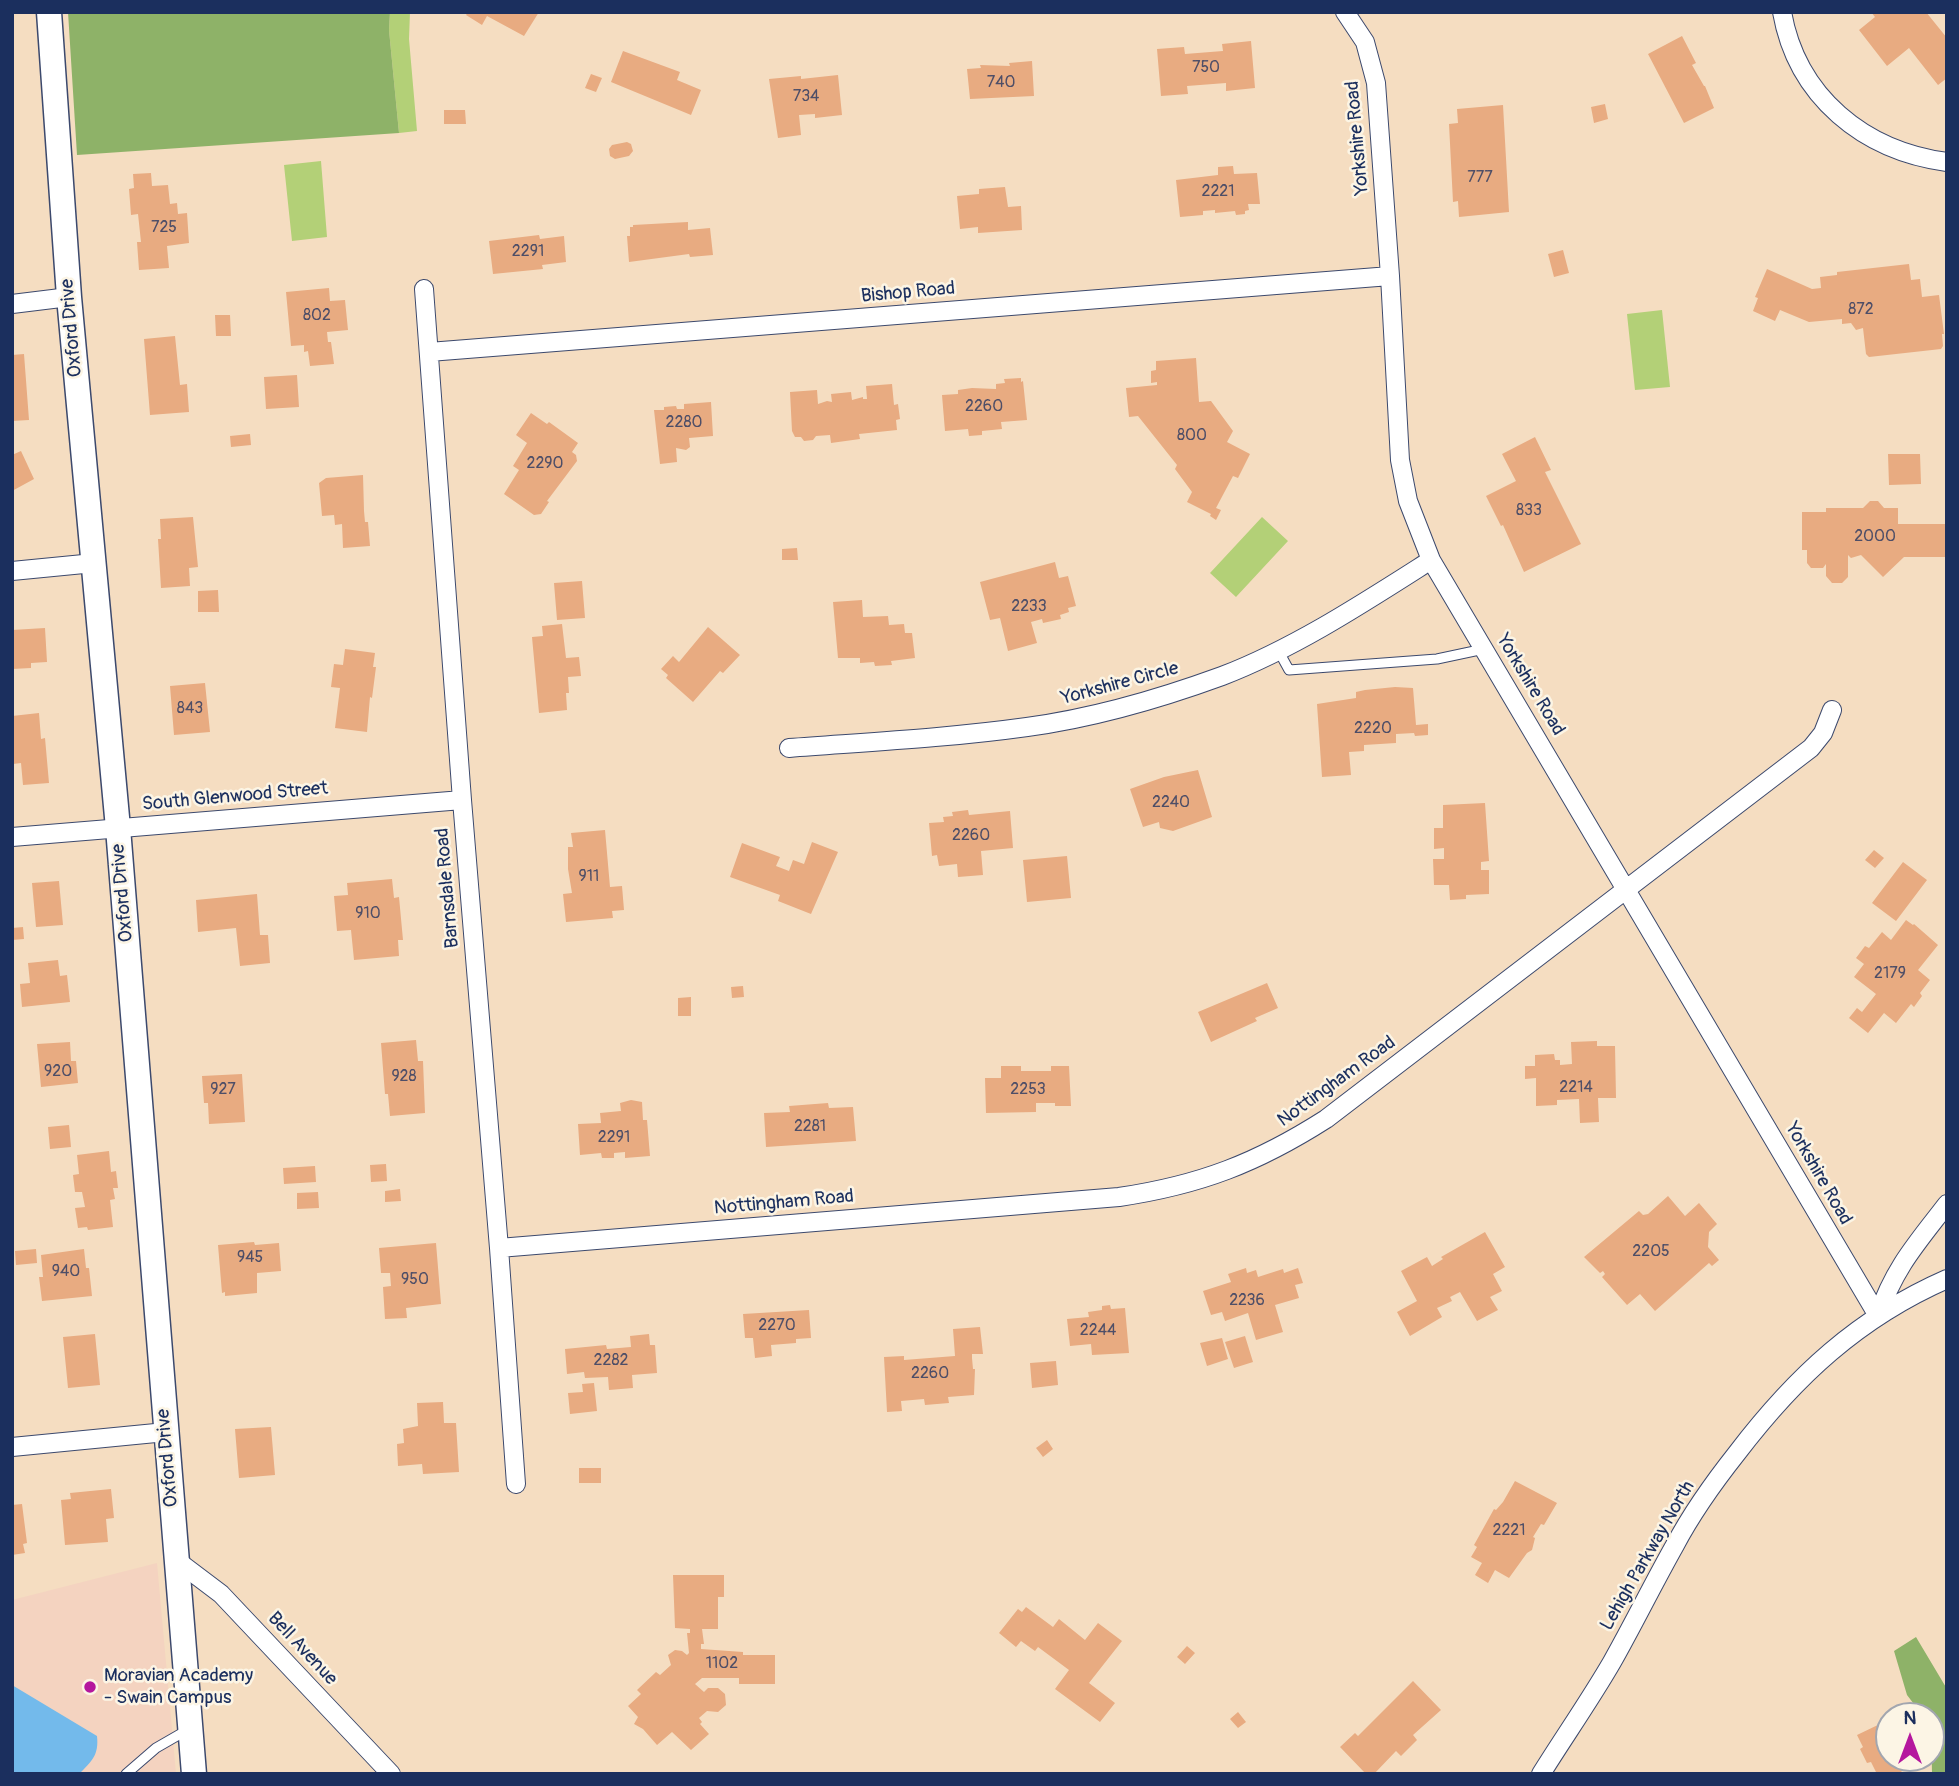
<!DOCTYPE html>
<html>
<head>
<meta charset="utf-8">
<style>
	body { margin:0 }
	#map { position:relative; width:1959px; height:1786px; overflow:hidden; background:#f5ddc1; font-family:Pangolin,sans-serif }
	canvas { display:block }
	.frame { position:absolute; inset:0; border:14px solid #1b2f5e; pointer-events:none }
	.north { position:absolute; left:1875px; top:1702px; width:70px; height:70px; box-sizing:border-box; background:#fcf5e5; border:2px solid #a2a6af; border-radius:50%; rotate:0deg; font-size:19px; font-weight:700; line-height:28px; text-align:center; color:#1b2f5e }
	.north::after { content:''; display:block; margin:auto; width:24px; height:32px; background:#b5179e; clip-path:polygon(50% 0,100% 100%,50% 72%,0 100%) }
</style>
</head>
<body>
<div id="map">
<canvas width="1959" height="1786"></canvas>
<div class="frame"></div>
<div class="north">N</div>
</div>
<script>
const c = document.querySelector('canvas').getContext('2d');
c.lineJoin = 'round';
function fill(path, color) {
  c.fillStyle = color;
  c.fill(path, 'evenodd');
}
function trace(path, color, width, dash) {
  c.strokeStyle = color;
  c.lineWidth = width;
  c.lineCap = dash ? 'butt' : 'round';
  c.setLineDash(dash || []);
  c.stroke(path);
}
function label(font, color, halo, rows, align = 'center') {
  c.font = font + ' Pangolin,sans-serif';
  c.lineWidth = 5;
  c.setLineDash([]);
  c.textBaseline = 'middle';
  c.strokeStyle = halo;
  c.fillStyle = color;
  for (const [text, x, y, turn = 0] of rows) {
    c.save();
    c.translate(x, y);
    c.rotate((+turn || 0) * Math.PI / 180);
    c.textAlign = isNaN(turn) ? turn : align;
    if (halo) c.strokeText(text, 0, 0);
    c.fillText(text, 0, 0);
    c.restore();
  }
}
fill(new Path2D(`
	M157 1563 176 1774H12V1600Z`), '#f4d3c0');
fill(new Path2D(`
	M390 12H410L409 39 417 131 399 133 389 30Z
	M321 161 327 237 292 241 284 165Z
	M1662 310 1670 387 1635 390 1627 314Z
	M1262 517 1288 541 1236 597 1210 573Z`), '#b3d077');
fill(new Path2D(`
	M68 12H390L389 30 399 133 77 155Z
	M1916 1637 1947 1689V1774H1932L1931 1716H1923L1907 1695 1894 1651Z`), '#8eb268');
fill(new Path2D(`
	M12 1685 97 1736C99 1755 92 1761 79 1774H12Z`), '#73baeb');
fill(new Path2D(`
	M468 12H539L524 36 487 16 482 25 466 15Z
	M1871 12H1926L1947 38V78L1938 85 1909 48 1887 66 1859 30 1875 17Z
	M1682 36 1696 63 1692 65 1704 86H1705L1714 108 1684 123 1648 54Z
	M1251 41 1255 88 1226 91V83L1187 86 1188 94 1161 96 1157 49 1184 47 1185 54 1223 51 1222 44Z
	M623 51 680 72 677 80 701 90 691 115 611 82Z
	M1032 61 1034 96 970 99 967 69 981 68 980 65 1010 66 1009 63Z
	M591 74 602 78 596 92 585 88Z
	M838 75 842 115 815 118V114L799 115 801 135 778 138 769 79 801 76V79Z
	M1605 104 1608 119 1594 123 1591 107Z
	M1503 105 1509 212 1459 217 1458 201 1453 202 1449 124 1458 123 1457 109Z
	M444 110H465L466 124H444Z
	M627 142 631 144 633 151 629 156 615 159 610 156 609 149 612 145Z
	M1233 166 1234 174 1257 173 1260 204H1248L1249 210 1245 211V214L1236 215 1235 211 1215 213V210L1203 211V215L1180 217 1176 180 1218 175V167Z
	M151 173 152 186 168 185 170 204 177 203 178 214 187 213 189 243 167 246 169 268 139 270 137 242H141L138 214 131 215 129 189 134 188 133 174Z
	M1005 187 1008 207 1021 206 1022 230 978 233V227L960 229 957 196 979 194V189Z
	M688 222V230L710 228 713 255 690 257 689 254 629 262 627 236H630V227H633V225Z
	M539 235 540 239 564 236 566 262 542 265 543 269 493 274 489 241Z
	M1563 250 1569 273 1554 277 1548 254Z
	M1909 264 1911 280 1920 279 1922 297 1939 295 1944 334H1942L1943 346 1941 349 1869 357 1866 354 1863 328 1856 330 1851 323 1842 324V319L1809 322 1780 310 1775 321 1753 311 1758 298 1755 297 1767 269 1812 289 1821 288 1820 277 1837 275V272Z
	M329 288 330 301 345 300 348 330 327 332 328 342H331L334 364 310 366 308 351 304 352V345L291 346 286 292Z
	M215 315H230L231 336H216Z
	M175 336 180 385 187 384 189 412 150 415 144 339Z
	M24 354 29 420 12 421V355Z
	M1196 358 1199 402 1211 401 1233 431 1227 442 1250 454 1238 478 1233 476 1216 508 1221 510 1216 520 1210 516 1211 514 1187 502 1192 492 1175 469 1177 465 1138 416 1129 417 1126 388 1157 385V382L1151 383V371L1156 370V361Z
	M297 375 299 407 266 409 264 377Z
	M1021 378V382L1023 381 1027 420 1001 422 1002 429 982 431V435L969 436 968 429 945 431 942 395 958 394V390L972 388 996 389V384L1005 383 1004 379Z
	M892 384 894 405 898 404 900 419 896 420 897 430 859 434 860 439 831 443 830 435 816 436 813 440 804 441 801 437H795L792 431 790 392 817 390 818 404 827 401 832 402 831 394 851 392 852 400 863 397V399H867L866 386Z
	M711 402 713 436 689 438 690 447 686 450 676 448 677 462 660 464 654 410H664V407L676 406 677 409H684V404Z
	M531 413 547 424 549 422 578 443 572 452 576 455 577 461 547 501 549 502 541 514 534 515 504 494 519 470 513 466 527 443 516 435Z
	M250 434 251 445 231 447 230 436Z
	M1535 437 1551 470 1545 472 1581 544 1524 572 1503 525 1501 526 1486 496 1516 481 1502 454Z
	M21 451 34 479 12 491V455Z
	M1888 454H1920L1921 484 1889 485Z
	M363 475 364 511 365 522H368L370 546 343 548 342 524 335 525 334 515 322 516 319 483 326 478Z
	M1870 501H1878L1884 508H1898V524H1947V557H1904L1883 577 1861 555 1851 558 1848 555V577L1842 583H1832L1826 576V564L1823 568H1811L1807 563V550H1802V512H1826V508H1863Z
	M193 517 198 567 189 568 190 586 161 588 158 539H161L160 519Z
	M797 548 798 560H782V549Z
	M1055 562 1059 578 1068 576 1076 606 1068 608 1069 612 1060 615 1061 619 1043 623 1042 619 1031 622 1037 643 1008 651 1000 618 990 620 980 582Z
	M582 581 585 618 557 620 554 583Z
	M218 590 219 612H198V591Z
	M862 600 863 617 888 616 889 625 904 624 905 633H912L915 658 891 661 892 665 875 666 874 662 860 663V658H838L833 602Z
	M562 624 566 658 579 657 581 676 568 677 569 693H566L567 710 539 713 532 637 543 636 542 626Z
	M708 627 740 655 723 673 720 671 693 702 666 678 668 675 661 669 673 656 679 662Z
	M45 628 47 662 31 663V668L12 669V630Z
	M345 649 375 653 373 667H376L372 698 370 697 367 732 335 728 340 688 331 687 334 664 343 665Z
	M205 683 210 732 174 735 170 686Z
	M1395 687 1413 688 1416 725 1428 724V735L1415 736 1414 733 1396 734V743L1364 745V751L1349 752 1351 775 1322 777 1317 704 1356 698V692L1365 690Z
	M39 713 41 739 45 738 49 783 23 785 21 763 13 764 12 716Z
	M1198 770 1212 817 1173 831 1160 828 1159 822 1143 827 1130 789 1164 777Z
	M1485 803 1489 861 1481 862V870H1489V894L1466 895V899L1450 900 1449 885H1434L1433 859H1444V848L1434 849V828H1443V805Z
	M968 810 969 815 1010 811 1013 848 981 851 983 875 958 877 957 864 939 866 937 855 932 856 929 823 944 822 943 817 953 816 952 812Z
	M605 830 610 887 622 886 624 910 612 911 613 918 566 922 563 894 572 893 568 869V847H573L571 833Z
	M812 842 838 852 811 914 778 901 780 895 730 877 742 843 780 857 776 866 789 871 793 860 804 864Z
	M1874 850 1884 858 1875 868 1865 860Z
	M1067 856 1071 898 1027 902 1023 860Z
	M1903 862 1927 880 1896 921 1872 903Z
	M392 879 394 898 399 897 403 940H398L399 956 354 960 351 930 337 931 334 896 348 895 347 883Z
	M59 881 63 925 36 927 32 883Z
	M257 894 260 935H268L270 963 240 966 236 928 198 932 196 900Z
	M1906 920 1913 925 1914 924 1938 945 1918 970 1930 980 1920 993 1922 996 1914 1007 1911 1004 1896 1023 1884 1013 1868 1033 1849 1018 1857 1008 1862 1012 1876 994 1854 977 1864 964 1856 958 1865 946 1869 948 1882 932 1891 940Z
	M23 927 24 939 12 940V928Z
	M58 960 60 976 67 975 70 1002 22 1007 20 984 30 983 28 963Z
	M1267 983 1278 1008 1255 1018 1257 1021 1211 1042 1198 1012Z
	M743 986 744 997 732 998 731 987Z
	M691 997V1016H678V998Z
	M416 1040 418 1061H423L425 1113 390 1116 388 1094H385L381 1043Z
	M1597 1041V1046H1615L1616 1098H1598L1599 1122 1580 1123 1579 1099 1557 1100V1105L1536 1106V1078L1525 1079V1066H1535V1055L1554 1054 1555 1060H1560V1065L1572 1064 1571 1042Z
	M70 1042 71 1061H76L78 1083 41 1087 37 1044Z
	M1001 1066H1021V1071H1051V1066H1069L1071 1106H1055V1103H1036V1112L986 1113 985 1078H1001Z
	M242 1074 245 1122 209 1124 208 1103H204L202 1076Z
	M631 1100 642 1102 643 1120H647L650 1156 625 1158V1152L614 1153V1158H602L601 1153 580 1155 578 1124 601 1123 600 1113 621 1111 620 1103Z
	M828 1103 829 1108 853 1107 856 1141 766 1147 764 1113 790 1112 789 1106Z
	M69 1125 71 1147 50 1149 48 1127Z
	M109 1151 111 1172 116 1171 118 1188H113L115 1199 110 1200 113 1227 88 1230 87 1227 78 1228 75 1208 85 1207 82 1192H75L73 1175 79 1174 77 1155Z
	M386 1164 387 1181 371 1182 370 1165Z
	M315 1166 316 1182 284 1184 283 1168Z
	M400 1189 401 1201 385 1202V1191Z
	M318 1192 319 1208 297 1209V1193Z
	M1668 1196 1685 1216 1699 1203 1717 1224 1709 1232 1708 1247 1719 1260 1712 1266 1709 1263 1655 1311 1640 1294 1627 1305 1602 1277 1605 1274 1603 1271 1600 1273 1584 1257 1639 1211 1643 1215 1648 1214Z
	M1485 1232 1505 1267 1493 1274 1502 1291 1490 1297 1498 1310 1477 1321 1460 1292 1450 1297 1452 1301 1437 1308 1442 1317 1410 1336 1397 1312 1417 1301 1401 1271 1427 1257 1432 1266 1443 1259 1441 1257Z
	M254 1242 255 1245 279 1243 281 1271 257 1273V1293L225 1296V1292L222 1293 218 1245Z
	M436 1243 441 1304 406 1308 407 1318 385 1319 383 1287 391 1286 390 1273H381L379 1248Z
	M36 1249 37 1263 16 1265 15 1251Z
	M84 1249 86 1268H89L92 1296 42 1301 39 1277H43L41 1255Z
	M1246 1268 1247 1273 1256 1270 1258 1277 1283 1269 1284 1273 1298 1268 1303 1283 1295 1285 1299 1298 1275 1305 1283 1332 1256 1340 1248 1313 1225 1321 1222 1312 1211 1315 1203 1291 1231 1282 1228 1274Z
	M1110 1305 1111 1309 1125 1308 1129 1353 1092 1355 1091 1344 1070 1346 1067 1319 1089 1317 1088 1312 1102 1310V1306Z
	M809 1310 811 1338 796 1339V1343L771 1345 772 1356 755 1358 753 1338H745L743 1314Z
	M980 1327 983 1354H972V1358L973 1369H975L974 1395 948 1397 949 1403 925 1405 924 1399 901 1401 902 1411 887 1412 884 1357 904 1356V1360L955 1356 953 1329Z
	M95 1334 100 1385 68 1388 63 1337Z
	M649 1334 650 1345H655L657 1373 632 1375 633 1388 609 1390 608 1377 585 1378 584 1372 567 1374 565 1349 606 1345 607 1349 631 1347 630 1336Z
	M1245 1336 1253 1362 1234 1368 1225 1342Z
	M1222 1338 1228 1359 1207 1366 1200 1343Z
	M1056 1361 1058 1385 1032 1388 1030 1363Z
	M594 1383 597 1411 570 1414 568 1393 583 1392 582 1384Z
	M443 1402 444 1423H456L459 1472 423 1474 422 1464 398 1466 397 1444 404 1443 403 1429 418 1426 417 1403Z
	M271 1427 275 1475 239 1478 235 1429Z
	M1047 1440 1053 1449 1043 1457 1036 1448Z
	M579 1468H601V1483H579Z
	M1515 1481 1557 1503 1544 1525 1541 1524 1533 1537 1535 1538 1532 1550 1527 1553 1509 1578 1495 1570 1488 1583 1475 1575 1482 1563 1471 1557 1477 1547 1474 1545 1494 1509 1496 1510 1503 1502Z
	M111 1489 114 1518 106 1519 108 1542 65 1545 61 1500 71 1499 70 1493Z
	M22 1504 27 1543 23 1544 25 1553 12 1555V1505Z
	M673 1575H724V1597H718V1629H702L704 1644H701V1649L743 1652V1655H775V1684H739V1678H702L695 1684 704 1692 708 1688H718L725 1694 726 1705 718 1712 707 1711 699 1718 702 1722 700 1724 709 1734 691 1750 672 1732 657 1745 643 1729 634 1724 638 1717 628 1706 641 1694 637 1690 656 1672 660 1675 671 1665 668 1655 675 1650 682 1651 687 1655 689 1653 687 1633H690V1629L675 1628Z
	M1026 1607 1053 1627 1059 1619 1085 1640 1098 1623 1122 1641 1089 1683 1115 1703 1100 1722 1055 1689 1069 1670 1038 1647 1035 1651 1021 1641 1016 1647 999 1633 1018 1609 1022 1612Z
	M1187 1646 1195 1653 1185 1664 1177 1657Z
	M1413 1681 1441 1710 1413 1735 1417 1740 1401 1756 1396 1751 1374 1774H1366L1340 1747 1355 1733 1358 1736Z
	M1238 1712 1246 1722 1238 1728 1230 1719Z
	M1882 1723 1889 1737V1758H1900L1906 1769 1897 1774H1877L1871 1762 1867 1763 1860 1749 1863 1747 1857 1735Z`), '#e8ab81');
const service = new Path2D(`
	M1278 650 1289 670 1437 659 1484 649
	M126 1774 156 1748 189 1729`);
const minor = new Path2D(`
	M1345 12 1365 42 1376 83 1390 276 1400 460 1408 501 1431 560 1878 1316
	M1782 12C1797 97 1864 151 1947 162
	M424 289 462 800 499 1248 516 1484
	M12 304 69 297
	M429 352 1390 276
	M12 571 94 563
	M789 748C868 742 948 738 1027 727 1094 718 1159 699 1222 676 1295 648 1365 602 1431 560
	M12 837 462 800
	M499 1248 1119 1197C1200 1185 1257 1163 1326 1119L1811 748 1823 733 1832 710
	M1878 1316C1894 1268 1917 1243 1947 1204
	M12 1447 166 1432
	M176 1560 221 1594 391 1774
	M1541 1774C1564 1737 1590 1700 1612 1662 1634 1623 1653 1584 1675 1545 1692 1513 1714 1482 1737 1453 1795 1377 1858 1318 1947 1279`);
const secondary = new Path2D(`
	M49 12 69 297 118 828 194 1774`);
trace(service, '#3c496d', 11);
trace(minor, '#3c496d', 20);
trace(secondary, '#3c496d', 27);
trace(service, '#fff', 9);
trace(minor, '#fff', 18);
trace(secondary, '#fff', 24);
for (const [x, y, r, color] of [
	[90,1687,7,"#b5179e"]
]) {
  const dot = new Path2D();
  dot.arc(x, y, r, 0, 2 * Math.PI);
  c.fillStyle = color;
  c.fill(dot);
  trace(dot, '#fcf5e5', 2.5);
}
label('16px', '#4e4e67', null, [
	["750",1206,68],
	["740",1001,83],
	["734",806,97],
	["777",1480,178],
	["2221",1218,192],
	["725",164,228],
	["2291",528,252],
	["872",1861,310],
	["802",317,316],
	["2260",984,407],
	["2280",684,423],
	["800",1192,436],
	["2290",545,464],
	["833",1529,511],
	["2000",1875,537],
	["2233",1029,607],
	["843",190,709],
	["2220",1373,729],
	["2240",1171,803],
	["2260",971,836],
	["911",589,877],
	["910",368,914],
	["2179",1890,974],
	["920",58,1072],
	["928",404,1077],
	["2214",1576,1088],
	["927",223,1090],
	["2253",1028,1090],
	["2281",810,1127],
	["2291",614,1138],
	["2205",1651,1252],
	["945",250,1258],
	["940",66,1272],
	["950",415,1280],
	["2236",1247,1301],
	["2270",777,1326],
	["2244",1098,1331],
	["2282",611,1361],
	["2260",930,1374],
	["2221",1509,1531],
	["1102",722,1664]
]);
label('19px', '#1b2f5e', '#fcf5e5', [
	["Yorkshire Road",1358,138,-95],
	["Bishop Road",908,293,-5],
	["Oxford Drive",72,328,-95],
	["Yorkshire Circle",1120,684,-15],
	["Yorkshire Road",1530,685,59],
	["South Glenwood Street",235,797,-5],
	["Barnsdale Road",448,888,-95],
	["Oxford Drive",123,893,-95],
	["Nottingham Road",1337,1082,-36],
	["Yorkshire Road",1818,1174,60],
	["Nottingham Road",784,1203,-5],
	["Oxford Drive",168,1458,-95],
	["Lehigh Parkway North",1648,1556,-60],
	["Bell Avenue",302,1649,47]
]);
label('19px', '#1b2f5e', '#fcf5e5', [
	["Moravian Academy",104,1676],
	["- Swain Campus",104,1698]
], 'left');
</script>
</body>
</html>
